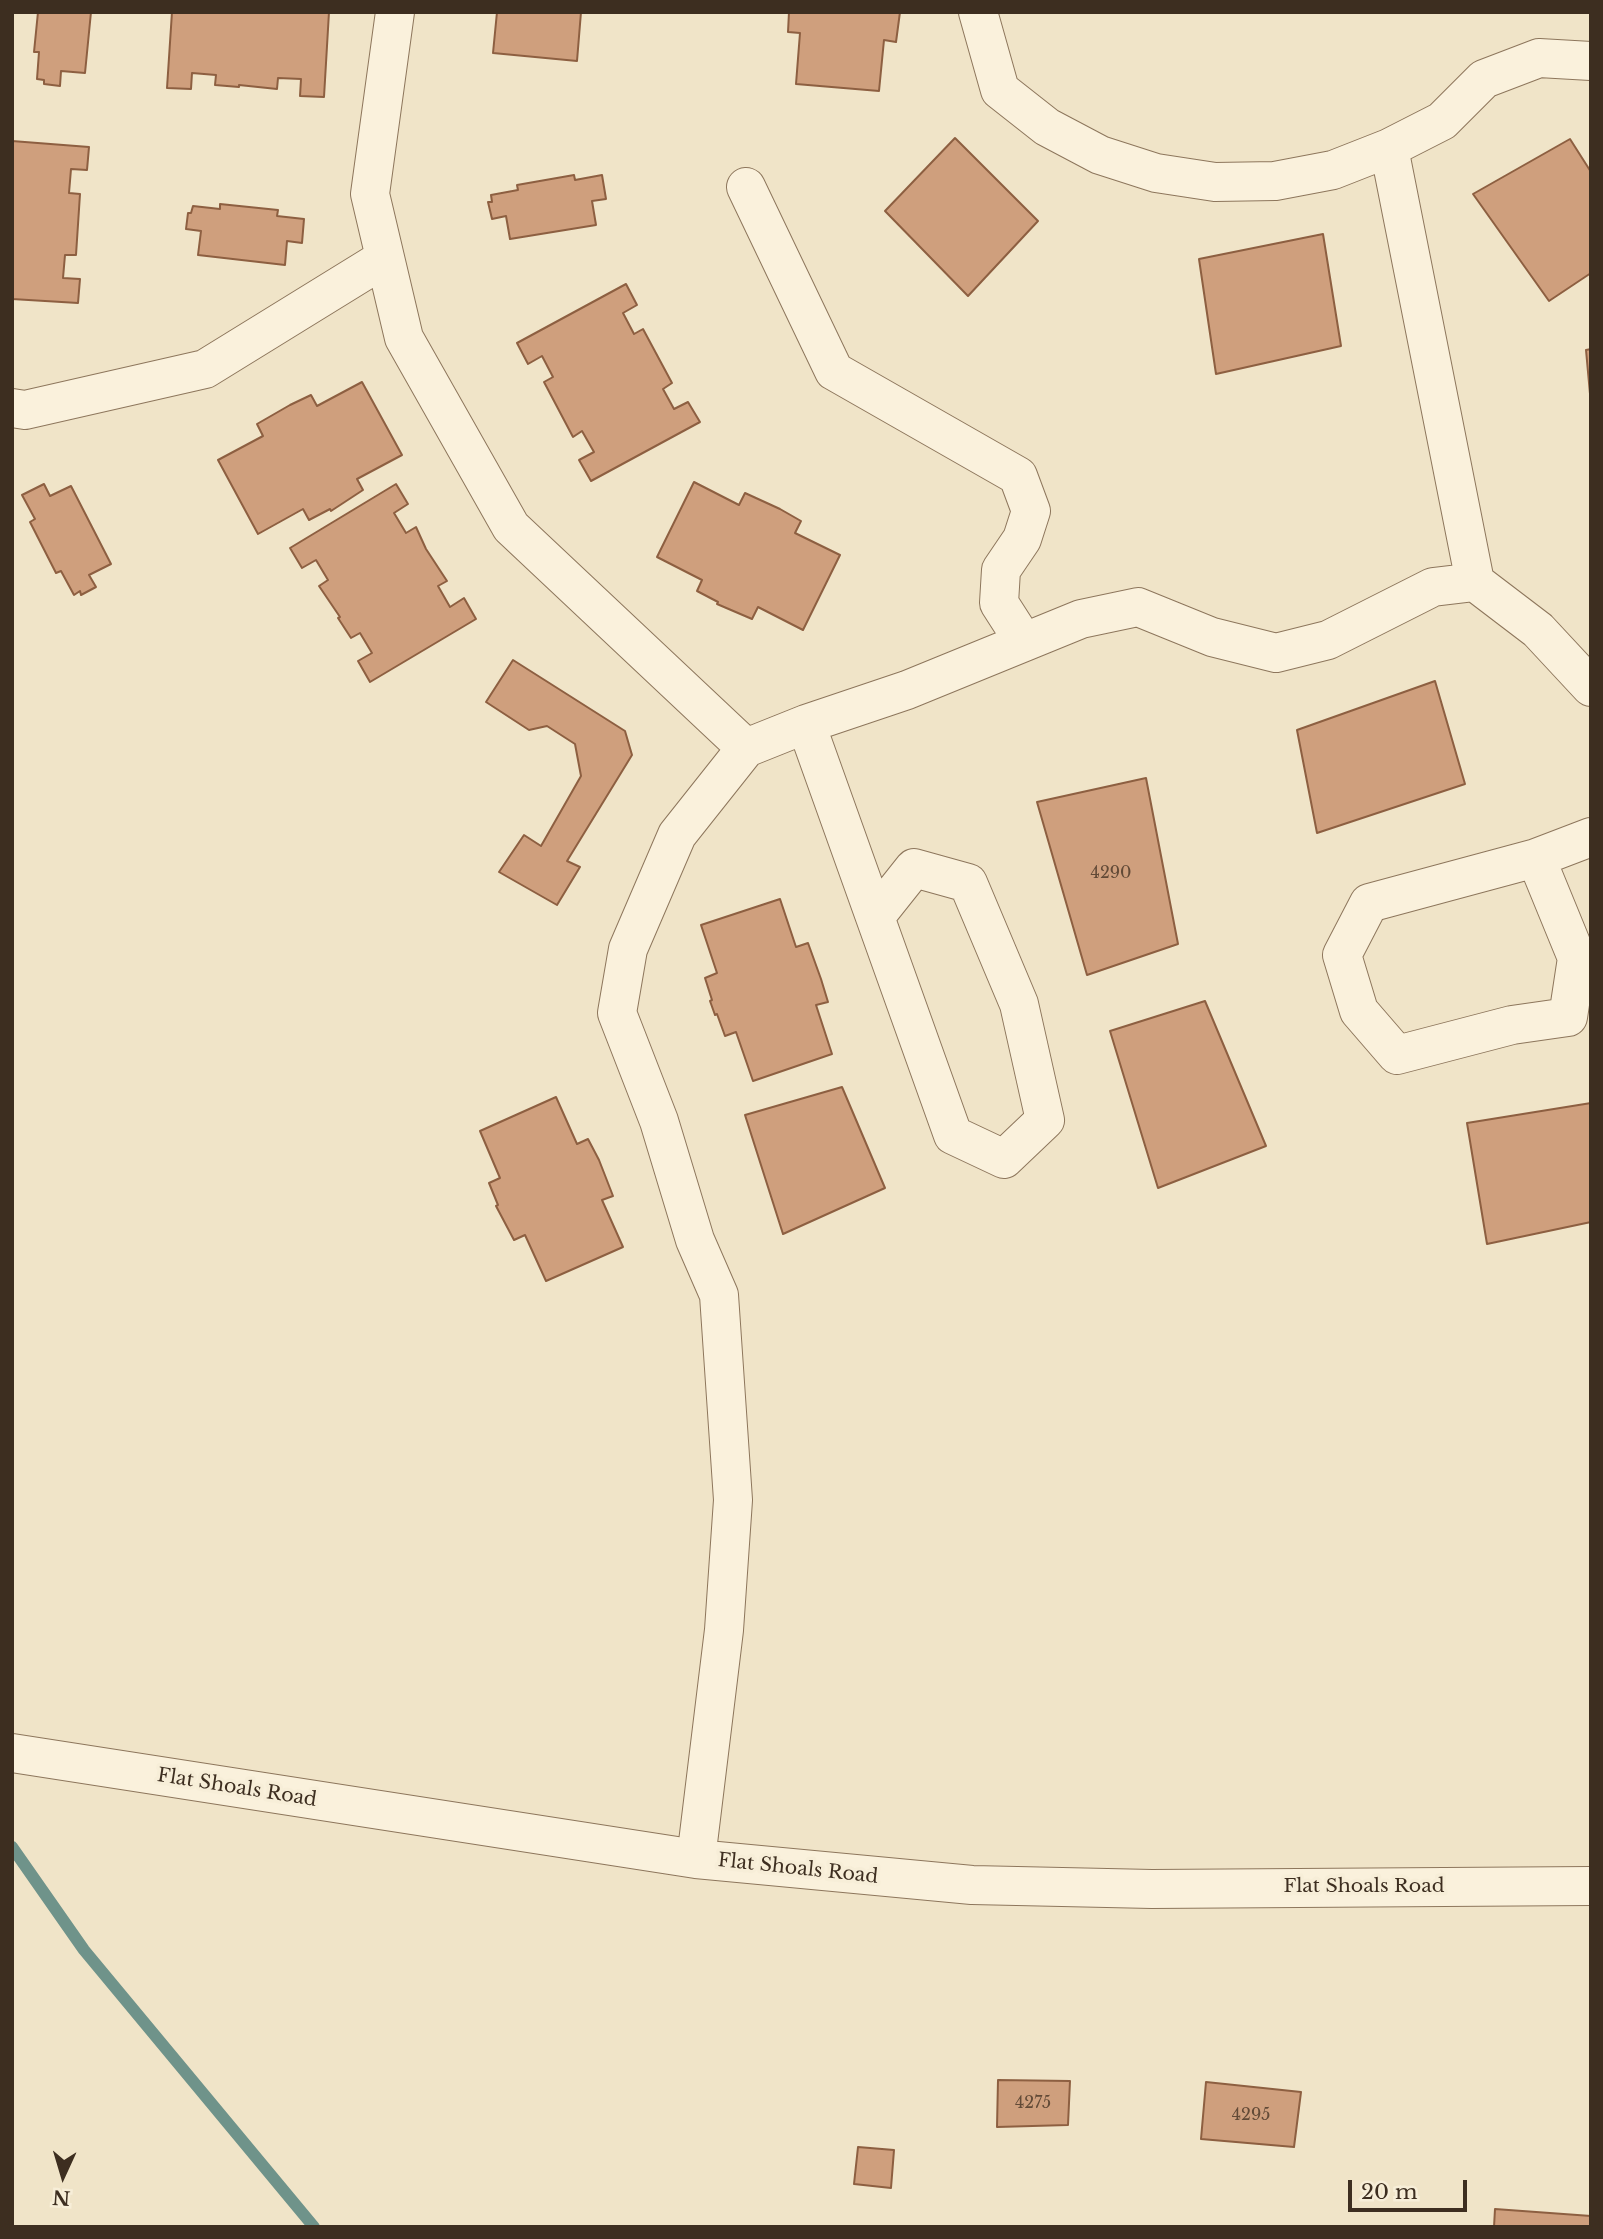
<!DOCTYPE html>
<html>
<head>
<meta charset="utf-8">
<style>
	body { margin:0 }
	#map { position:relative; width:1603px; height:2239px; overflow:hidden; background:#f0e4c8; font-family:"Libre Baskerville",serif }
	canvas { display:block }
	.frame { position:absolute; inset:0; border:14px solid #3d2e20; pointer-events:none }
	.north { position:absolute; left:28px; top:2141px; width:70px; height:70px; -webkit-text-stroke:5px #f7eed8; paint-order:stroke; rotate:184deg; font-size:19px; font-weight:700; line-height:28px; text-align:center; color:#3d2e20 }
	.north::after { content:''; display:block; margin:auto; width:24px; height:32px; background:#3d2e20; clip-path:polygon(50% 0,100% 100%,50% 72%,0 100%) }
	.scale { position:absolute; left:1348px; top:2180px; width:119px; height:32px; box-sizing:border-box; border:4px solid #3d2e20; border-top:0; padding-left:9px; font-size:21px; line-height:24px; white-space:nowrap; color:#3d2e20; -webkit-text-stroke:5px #f7eed8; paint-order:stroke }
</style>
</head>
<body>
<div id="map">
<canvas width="1603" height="2239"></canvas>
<div class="frame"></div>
<div class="north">N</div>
<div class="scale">20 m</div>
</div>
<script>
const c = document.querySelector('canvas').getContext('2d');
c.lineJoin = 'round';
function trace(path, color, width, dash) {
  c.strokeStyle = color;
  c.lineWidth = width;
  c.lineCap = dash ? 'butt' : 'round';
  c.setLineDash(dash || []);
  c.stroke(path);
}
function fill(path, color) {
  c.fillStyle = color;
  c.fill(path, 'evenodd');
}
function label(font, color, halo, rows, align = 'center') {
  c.font = font + ' "Libre Baskerville",serif';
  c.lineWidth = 7;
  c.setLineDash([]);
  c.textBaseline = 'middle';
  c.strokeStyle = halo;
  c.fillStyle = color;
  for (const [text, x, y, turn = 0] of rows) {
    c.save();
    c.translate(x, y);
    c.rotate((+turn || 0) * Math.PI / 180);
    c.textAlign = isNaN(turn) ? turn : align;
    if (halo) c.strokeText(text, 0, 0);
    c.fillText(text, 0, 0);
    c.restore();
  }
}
trace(new Path2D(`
	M12 1847 84 1950 314 2227`), '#6f938a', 12);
const building = new Path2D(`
	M38 12H91L85 73 61 71 60 86 44 84V80L37 79 39 52H34Z
	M172 12H329L324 97 300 96 301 79 278 78 277 89 239 85V87L215 85 216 75 192 73 191 89 167 88Z
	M497 12H581L577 61 493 53Z
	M789 12H900L896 42 884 40 879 91 796 84 800 33 788 32Z
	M955 138 1038 221 968 296 885 211Z
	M1570 139 1591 172V273L1549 301 1473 194Z
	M12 141 89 147 87 170 71 169 69 193 80 194 76 255H65L63 278 80 279 78 303 12 299Z
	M574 175 575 180 602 175 606 199 592 201 596 225 510 239 506 216 492 219 488 202H492L491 195 518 190 517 185Z
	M220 204 278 210 277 216 304 219 302 243 287 241 285 265 198 255 201 231 186 229 188 213H191L193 206 220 209Z
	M1323 234 1341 346 1216 374 1199 259Z
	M626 284 637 305 623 313 634 334 643 329 672 383 663 389 674 409 688 402 700 422 591 481 579 460 594 452 582 431 573 437 544 382 553 377 542 356 528 364 517 343Z
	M1591 349V405L1586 350Z
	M362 382 402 455 357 479 363 490 331 511 330 509 309 520 303 509 258 534 218 460 263 436 257 424 290 405 311 395 317 406Z
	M694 482 739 505 745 493 780 509 801 521 795 533 840 555 803 630 758 607 752 619 717 604 718 602 697 591 702 580 657 557Z
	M44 484 50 496 71 486 111 564 89 575 96 587 81 595 80 591 74 595 61 571 56 573 30 522 35 519 22 495Z
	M396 484 408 504 394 513 406 533 416 527 426 549 447 581 438 586 450 607 464 598 476 619 370 682 358 661 372 653 360 633 351 638 338 618 340 617 319 586 328 580 316 560 302 568 290 548Z
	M513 660 625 731 632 755 567 861 580 867 557 905 499 872 524 835 541 846 581 776 575 744 547 726 529 730 486 702Z
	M1435 681 1465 784 1317 833 1297 730Z
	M1146 778 1178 944 1087 975 1037 802Z
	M780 899 796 947 808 943 821 979 828 1002 816 1005 832 1054 753 1081 736 1032 725 1036 717 1014 715 1015 710 1001 712 1000 705 978 717 973 701 925Z
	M1205 1001 1266 1146 1158 1188 1110 1031Z
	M842 1087 885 1188 783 1234 745 1115Z
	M556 1097 577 1144 588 1139 599 1160 613 1196 602 1200 623 1247 546 1281 525 1235 514 1240 496 1206 498 1205 489 1183 500 1178 480 1131Z
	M1591 1103V1222L1487 1244 1467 1123Z
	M998 2080 1070 2081 1068 2125 997 2127Z
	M1206 2082 1301 2092 1294 2147 1201 2139Z
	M858 2147 894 2150 891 2188 854 2184Z
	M1495 2209 1591 2216V2227H1494Z`);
fill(building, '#cf9f7d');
trace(building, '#8d5f41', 2);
const minor = new Path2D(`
	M395 12 370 194 404 338 511 527 746 748
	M978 12 1000 90 1047 127 1100 155 1156 173 1215 182 1275 181 1333 170 1389 148 1442 121 1484 79 1539 58 1591 61
	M1389 148 1475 582
	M746 187 834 371 1018 476 1031 511 1022 539 1001 570 999 603 1024 642
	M12 408 25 410 205 369 385 258
	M806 724 875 917
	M1536 858 1577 958 1568 1017 1512 1025 1397 1055 1359 1011 1342 955 1369 903Z
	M1536 858 1591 837
	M914 868 968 883 1019 1004 1045 1120 1004 1159 953 1135 875 917Z
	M12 1753 696 1859 972 1885 1152 1889 1591 1886
	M696 1859 724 1630 733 1500 719 1295 695 1240 659 1121 617 1013 628 949 677 835 746 748 806 724 907 690 1081 619 1138 607 1212 637 1276 653 1328 640 1433 587 1475 582 1538 630 1591 687`);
trace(minor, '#8d765c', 40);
trace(minor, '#faf1dc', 38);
label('16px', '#624a37', null, [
	["4290",1111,873],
	["4275",1033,2103],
	["4295",1251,2115]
]);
label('19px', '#3d2e20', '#f7eed8', [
	["Flat Shoals Road",237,1788,9],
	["Flat Shoals Road",798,1869,6],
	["Flat Shoals Road",1364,1887]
]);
</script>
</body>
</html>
